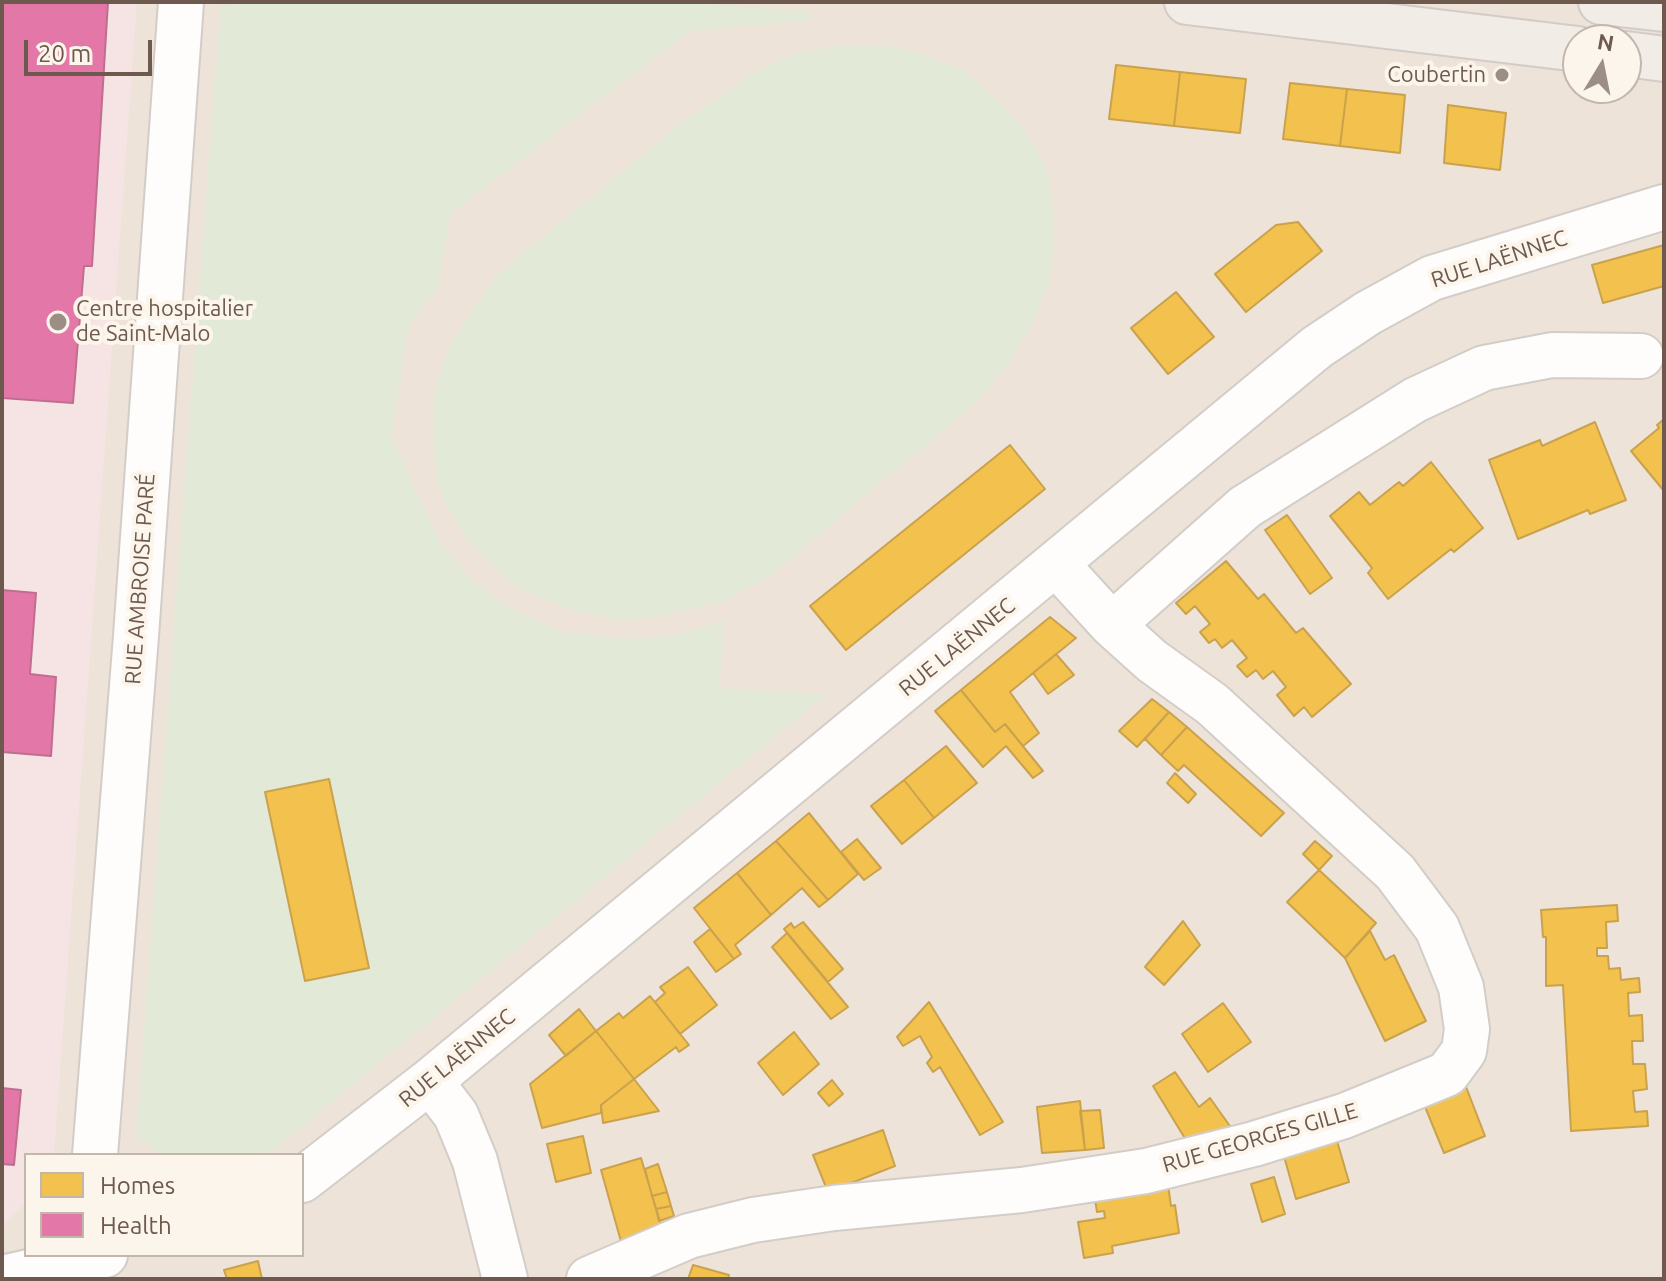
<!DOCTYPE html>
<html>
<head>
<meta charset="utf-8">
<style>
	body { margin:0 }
	#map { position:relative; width:1666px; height:1281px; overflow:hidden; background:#f5f0ea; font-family:Ubuntu,sans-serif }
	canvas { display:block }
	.frame { position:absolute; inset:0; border:4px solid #6e594e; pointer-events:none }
	.legend { position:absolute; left:24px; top:1153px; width:280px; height:104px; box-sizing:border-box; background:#fcf5eb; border:2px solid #c3b7ac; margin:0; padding:10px 14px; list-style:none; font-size:24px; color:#6e594e }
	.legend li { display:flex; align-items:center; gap:16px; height:40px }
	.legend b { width:40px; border:2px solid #c3b7ac }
	.north { position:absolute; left:1562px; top:24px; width:80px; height:80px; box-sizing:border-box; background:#fcf5eb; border:2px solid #c3b7ac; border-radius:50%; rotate:10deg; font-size:22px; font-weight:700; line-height:32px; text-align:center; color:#6e594e }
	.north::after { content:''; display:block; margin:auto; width:28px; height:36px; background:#9d8e85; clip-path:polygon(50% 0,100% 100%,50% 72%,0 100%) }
	.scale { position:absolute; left:24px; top:40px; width:128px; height:36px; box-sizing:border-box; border:4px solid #6e594e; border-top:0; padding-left:10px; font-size:24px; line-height:28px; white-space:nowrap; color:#6e594e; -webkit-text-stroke:6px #fcf5eb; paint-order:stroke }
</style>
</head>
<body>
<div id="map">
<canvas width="1666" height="1281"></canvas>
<div class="frame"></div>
<ul class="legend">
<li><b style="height:22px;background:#f2c14e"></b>Homes</li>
<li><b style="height:22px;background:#e377a8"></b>Health</li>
</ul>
<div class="north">N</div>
<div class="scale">20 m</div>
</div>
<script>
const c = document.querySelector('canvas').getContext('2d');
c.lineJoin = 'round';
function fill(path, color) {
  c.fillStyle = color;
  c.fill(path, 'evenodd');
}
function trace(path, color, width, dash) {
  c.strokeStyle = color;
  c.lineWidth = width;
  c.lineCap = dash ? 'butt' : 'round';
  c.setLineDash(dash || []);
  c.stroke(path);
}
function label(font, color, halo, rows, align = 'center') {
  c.font = font + ' Ubuntu,sans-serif';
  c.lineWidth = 8;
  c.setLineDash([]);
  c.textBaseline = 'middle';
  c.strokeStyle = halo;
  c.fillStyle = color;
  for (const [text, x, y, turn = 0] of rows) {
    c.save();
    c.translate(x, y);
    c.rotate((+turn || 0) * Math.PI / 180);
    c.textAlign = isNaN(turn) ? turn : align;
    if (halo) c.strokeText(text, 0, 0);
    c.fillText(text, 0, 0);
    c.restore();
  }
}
fill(new Path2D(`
	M2 2H1664V1279H2ZM1578 40H1626V88H1578ZM26 1155H302V1255H26Z`), '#ede3d8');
fill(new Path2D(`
	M2 2H137L54 1155H26V1202L2 1226Z`), '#f5e4e3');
fill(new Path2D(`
	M230 2H688L810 12 814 20 690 31 450 214 438 288 409 326 391 437 441 544 471 579 507 607 563 632 624 639 678 635 725 620 719 688 827 694 267 1155H162L136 1135 220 10Z
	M881 45 924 54 963 70 995 97 1023 129 1045 163 1053 203 1054 241 1049 280 1034 321 1011 359 980 399 771 575 724 601 672 614 625 621 573 610 522 591 485 559 458 526 439 489 433 448 434 398 447 351 472 311 499 273 685 120 757 71 799 53 838 46Z`), '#e2e9d6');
const homes = new Path2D(`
	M1116 65 1180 72 1174 126 1109 119Z
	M1180 72 1246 79 1240 133 1174 126Z
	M1290 83 1347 89 1340 146 1283 139Z
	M1347 89 1405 95 1400 153 1340 146Z
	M1448 105 1506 113 1500 170 1444 163Z
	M1298 222 1322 251 1246 312 1215 274 1276 225Z
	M1664 245V286L1603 303 1592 265Z
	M1176 292 1214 337 1168 374 1131 328Z
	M1664 419V491L1631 451 1659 428 1657 425Z
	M1595 422 1626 500 1590 514 1588 510 1518 539 1489 460 1540 440 1542 446Z
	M1010 445 1045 489 846 650 810 606Z
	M1431 462 1483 528 1454 552 1451 549 1388 599 1368 573 1372 568 1330 516 1359 492 1370 505 1399 482 1403 486Z
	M1287 515 1332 578 1310 594 1265 530Z
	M1226 561 1258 599 1264 594 1296 633 1303 628 1351 684 1312 717 1304 707 1294 716 1277 695 1286 687 1273 671 1263 679 1256 670 1247 677 1237 666 1247 658 1232 640 1222 648 1215 639 1209 643 1200 632 1210 624 1195 606 1186 614 1176 603Z
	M1050 617 1076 638 1010 692 1039 733 1023 746 1005 724 995 732 961 690Z
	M1056 654 1074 675 1048 694 1033 673Z
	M961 690 995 732 1005 724 1043 771 1033 778 1006 746 983 767 935 711Z
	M1152 699 1169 712 1137 747 1119 731Z
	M1169 712 1187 727 1161 755 1145 739Z
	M1187 727 1284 813 1261 836 1184 765 1178 771 1161 755Z
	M946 746 977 783 934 818 904 780Z
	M1175 773 1196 794 1188 803 1167 783Z
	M329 779 369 968 305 981 265 792Z
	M904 780 934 818 902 844 871 806Z
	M809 813 858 874 828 900 776 841Z
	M857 839 881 868 864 880 841 852Z
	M776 841 828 900 819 907 802 888 771 915 737 873Z
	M1315 841 1332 856 1319 870 1303 854Z
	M1319 870 1376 923 1345 958 1287 902Z
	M737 873 771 915 735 945 741 954 734 959 694 908Z
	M1617 905 1618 921 1606 922 1607 948H1597V956H1608L1609 969 1620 968 1621 980 1639 978 1640 992 1628 993 1629 1016 1642 1015 1643 1041H1632L1633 1064H1645L1647 1089 1633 1091 1635 1112 1647 1111 1648 1126 1571 1131 1563 985 1546 986V937H1543L1541 910Z
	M1183 921 1200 945 1164 985 1145 967Z
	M803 922 843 969 828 982 784 929 791 923 794 928Z
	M710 929 734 959 716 972 694 942Z
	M1370 931 1385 960 1394 955 1426 1021 1385 1041 1345 958Z
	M787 933 848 1007 831 1019 772 947Z
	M688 967 717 1005 680 1034 655 1002 665 993 660 987Z
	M650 996 689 1045 679 1052 676 1047 634 1079 596 1031 619 1013 623 1018Z
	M929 1002 1003 1122 980 1135 940 1067 933 1072 927 1063 932 1057 920 1036 903 1046 897 1037Z
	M1223 1003 1251 1042 1208 1072 1182 1034Z
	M579 1009 596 1031 566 1056 549 1035Z
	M596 1031 634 1079 601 1105V1113L542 1128 530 1084Z
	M794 1032 819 1064 783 1095 758 1063Z
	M1175 1072 1199 1107 1210 1098 1237 1136 1192 1150 1153 1086Z
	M634 1079 659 1111 603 1123 601 1105Z
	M1463 1079 1485 1136 1444 1153 1421 1097Z
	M832 1080 843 1094 829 1106 818 1093Z
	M1080 1101 1085 1150 1042 1153 1037 1107Z
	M1100 1110 1104 1148 1085 1150 1080 1111Z
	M883 1130 895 1166 828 1192 813 1155Z
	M1335 1134 1349 1182 1296 1199 1282 1149Z
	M583 1136 591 1173 556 1182 547 1144Z
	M641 1158 663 1232 622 1245 601 1170Z
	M658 1164 667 1192 652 1196 645 1169Z
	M1274 1177 1285 1214 1262 1222 1251 1184Z
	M1167 1178 1171 1206 1175 1205 1179 1233 1112 1246 1113 1253 1084 1258 1078 1222 1105 1218 1104 1211 1097 1212 1094 1193Z
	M667 1192 671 1206 656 1209 652 1196Z
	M671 1206 674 1216 659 1221 656 1209Z
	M258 1261 262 1279H227L224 1270Z
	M693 1265 729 1275 728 1279H688Z`);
fill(homes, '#f2c14e');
trace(homes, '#caa24e', 2);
const health = new Path2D(`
	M2 2H108L92 266H84L73 403 2 398Z
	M2 590 36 593 30 674 56 677 51 756 2 752Z
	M2 1088 21 1090 14 1165 2 1164Z`);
fill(health, '#e377a8');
trace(health, '#c06e8d', 2);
const minor = new Path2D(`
	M1112 625 1245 507 1415 400 1484 368 1552 355 1641 356
	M430 1081 456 1115 475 1161 505 1279
	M95 1155 136 636 181 2
	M302 1180 430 1081 1317 347 1368 313 1432 278 1664 207
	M2 1278 105 1255
	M589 1279 689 1236 753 1220 834 1208 1022 1190 1146 1171 1254 1144 1344 1116 1447 1074 1464 1051 1467 1029 1461 987 1437 928 1395 872 1212 704 1152 661 1112 625 1057 565`);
const primary = new Path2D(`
	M1187 2 1578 49
	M1601 2 1664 9
	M1626 54 1664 59`);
trace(minor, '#d3cdc8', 48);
trace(primary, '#d3cbc7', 48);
trace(minor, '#fefdfc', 44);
trace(primary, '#f1ece6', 44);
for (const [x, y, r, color] of [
	[1502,75,8,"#9d8e85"],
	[58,322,10,"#9d8e85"]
]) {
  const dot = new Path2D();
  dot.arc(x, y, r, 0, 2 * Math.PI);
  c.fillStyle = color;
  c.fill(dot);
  trace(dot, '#fcf5eb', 3);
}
label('22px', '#6e594e', '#fcf5eb', [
	["Coubertin",1486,75],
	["Centre hospitalier",76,309,"left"],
	["de Saint-Malo",76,334,"left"]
], 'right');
label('22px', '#6e594e', '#fcf5eb', [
	["RUE LAËNNEC",1499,259,-18],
	["RUE AMBROISE PARÉ",140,579,-86],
	["RUE LAËNNEC",957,647,-39],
	["RUE LAËNNEC",457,1058,-39],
	["RUE GEORGES GILLE",1260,1138,-16]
]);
</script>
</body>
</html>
